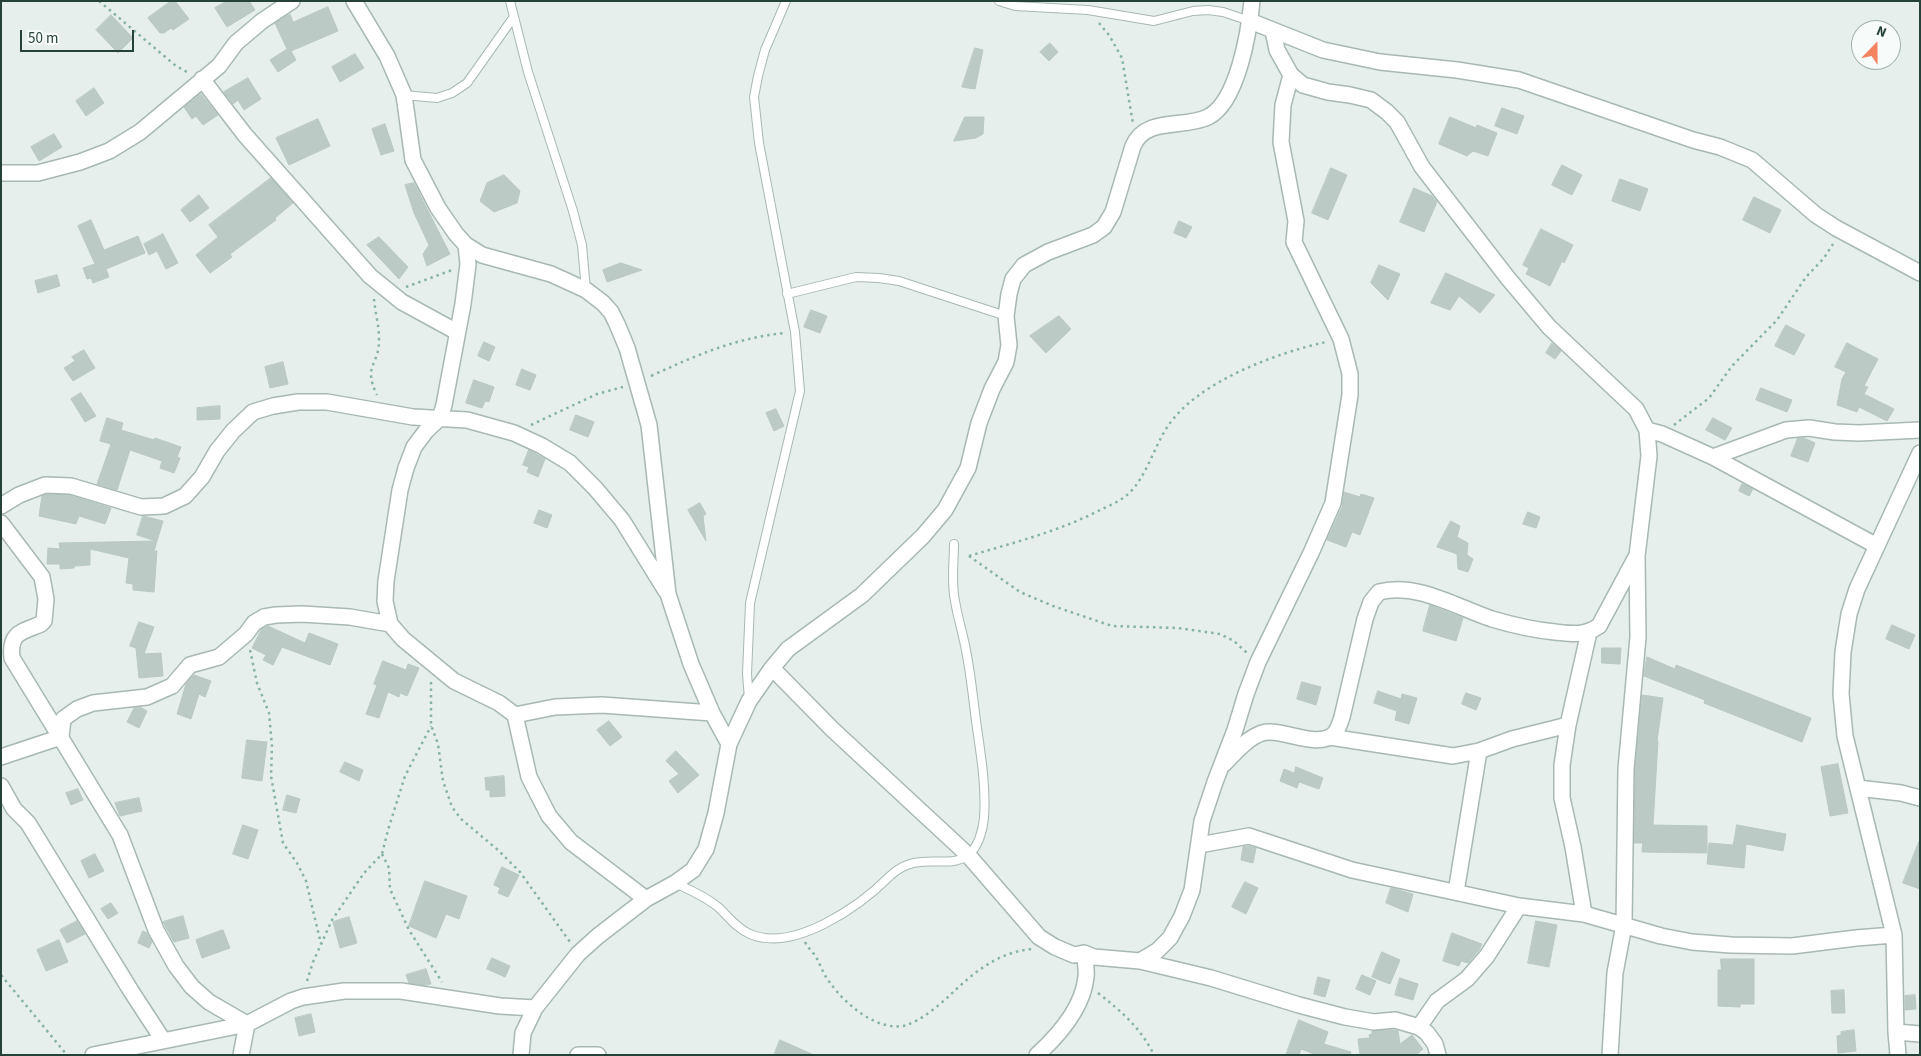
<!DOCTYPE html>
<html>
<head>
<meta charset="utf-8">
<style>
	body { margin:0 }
	#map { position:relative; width:1921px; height:1056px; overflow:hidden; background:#e6efeb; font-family:"Source Sans 3",sans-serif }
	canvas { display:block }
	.frame { position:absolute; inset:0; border:2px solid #24423a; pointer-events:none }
	.north { position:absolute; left:1851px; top:20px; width:50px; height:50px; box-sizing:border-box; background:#f7fbf9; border:1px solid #a3b1ad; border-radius:50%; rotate:22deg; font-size:14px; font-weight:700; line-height:20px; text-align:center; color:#24423a }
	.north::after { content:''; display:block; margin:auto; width:18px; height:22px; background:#f4845f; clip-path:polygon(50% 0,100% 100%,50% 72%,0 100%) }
	.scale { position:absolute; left:20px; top:30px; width:114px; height:22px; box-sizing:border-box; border:2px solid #24423a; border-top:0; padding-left:6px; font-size:15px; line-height:18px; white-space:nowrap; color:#24423a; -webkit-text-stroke:4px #f7fbf9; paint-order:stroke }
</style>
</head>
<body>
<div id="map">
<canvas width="1921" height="1056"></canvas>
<div class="frame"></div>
<div class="north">N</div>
<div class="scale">50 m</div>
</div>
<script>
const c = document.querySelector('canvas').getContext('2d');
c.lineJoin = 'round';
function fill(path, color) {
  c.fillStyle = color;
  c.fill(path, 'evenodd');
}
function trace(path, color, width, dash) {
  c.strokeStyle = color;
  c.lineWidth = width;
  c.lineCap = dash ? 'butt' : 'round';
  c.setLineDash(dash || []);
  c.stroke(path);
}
const building = new Path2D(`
	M171 1H175L189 19 173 30 171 28 164 33H160L148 18Z
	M227 1H249L255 10 227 27 215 8Z
	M328 7 338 31 291 51 296 60 278 72 270 60 287 49 275 23 290 14 293 22Z
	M111 15 133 38 118 53 96 30Z
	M1050 43 1058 52 1049 61 1040 52Z
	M975 48 983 50 975 89 962 87Z
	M355 54 364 68 340 82 332 67Z
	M248 78 261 99 244 110 238 100 233 104 224 92Z
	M94 88 104 103 86 116 76 101Z
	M201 94 218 115 203 125 196 116 192 119 184 107Z
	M1502 108 1524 116 1517 134 1495 126Z
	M965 117H984L983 134 976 138 954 141Z
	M1450 117 1476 128 1477 125 1497 133 1488 156 1473 151 1467 156 1439 144Z
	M318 119 330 146 289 165 276 138Z
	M385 124 394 151 381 155 372 129Z
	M54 134 62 147 39 161 31 147Z
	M1562 165 1582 175 1572 195 1552 185Z
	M1331 168 1347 175 1328 220 1312 213Z
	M504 175 520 191 517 203 494 212 480 201 487 183Z
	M271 178 293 203 275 218 276 220 230 254 232 257 210 273 196 255 218 237 209 225Z
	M1620 179 1648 189 1640 211 1612 201Z
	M414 183 450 254 427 266 423 254 429 245 414 213 405 185Z
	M1414 188 1432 196 1437 202 1424 232 1400 222Z
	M199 195 209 208 190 222 181 210Z
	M1754 197 1781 210 1770 233 1743 220Z
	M91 220 104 250 138 236 145 253 106 269 109 277 93 283 91 278 87 279 83 268 95 264 78 226Z
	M1179 221 1192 227 1186 238 1174 233Z
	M1541 229 1573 245 1564 263 1562 261 1550 286 1526 274 1529 268 1523 265Z
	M163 234 178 263 166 269 157 251 149 255 144 244Z
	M379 237 408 267 399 279 367 245Z
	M621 263 642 270 607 282 603 270Z
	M1379 265 1400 274 1388 300 1371 283Z
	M1446 273 1495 295 1480 313 1459 296 1450 310 1431 303Z
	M57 275 60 286 38 293 35 281Z
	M811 310 827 316 820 333 804 327Z
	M1059 316 1071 329 1046 353 1030 336Z
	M1786 325 1805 335 1794 355 1775 346Z
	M484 342 495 347 489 361 478 356Z
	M1552 343 1561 351 1555 359 1546 353Z
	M1847 343 1878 359 1864 386 1868 387 1864 394 1894 409 1887 421 1859 407 1857 412 1837 405 1842 379 1846 372 1835 367Z
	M84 350 95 368 73 381 64 368 75 361 72 357Z
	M283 362 288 384 270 388 265 367Z
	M522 369 536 375 530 390 516 385Z
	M474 380 494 387 489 402 485 401 482 408 466 403Z
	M1761 388 1792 400 1787 412 1756 400Z
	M81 393 96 416 85 422 71 399Z
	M220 406V419L197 420V408Z
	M776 409 784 426 774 431 766 413Z
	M576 415 594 422 588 437 570 430Z
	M107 418 123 423 121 430 154 440 155 438 181 447 177 457 180 458 174 473 160 468 162 461 130 450 117 490 97 484 111 444 100 441Z
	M1713 418 1732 428 1725 440 1706 430Z
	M1798 438H1804L1815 443 1808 462 1791 456Z
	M529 450 545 459 538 477 527 472 529 467 523 465Z
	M1742 484 1753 489 1749 496 1739 491Z
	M1344 492 1360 497 1361 494 1374 498 1360 535 1352 532 1346 547 1327 540 1342 507Z
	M47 494 69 495 111 508 105 524 79 516 76 524 39 516 42 496Z
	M700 503 706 514 703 516 706 541 688 510Z
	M539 510 552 515 547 528 534 523Z
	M1528 512 1540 517 1536 528 1523 524Z
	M143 516 163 521 154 551H157L154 592 133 590V584L126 583 129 558 90 549V565L74 566V568L60 569V564H47L48 548 60 549 59 543 156 541 137 535Z
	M1451 521 1460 526 1457 537 1468 543 1467 555 1473 559 1468 572 1458 569 1457 554 1437 547Z
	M1430 605 1463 618 1456 641 1423 631Z
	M139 622 154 627 144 654 161 653 163 676 139 678 136 648 130 646Z
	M1892 625 1915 635 1909 649 1886 639Z
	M268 626 305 643 309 633 338 644 330 665 282 647 273 665 263 660 266 655 252 648 261 630Z
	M1602 648H1621L1620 664 1602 663Z
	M1647 657 1675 669 1676 665 1811 718 1802 742 1704 703 1705 700 1644 676Z
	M383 661 406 670 408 664 419 668 407 696 400 693 399 697 388 692 379 718 366 714 377 685 374 684Z
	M194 675 211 681 205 697 199 694 191 719 177 714 186 684Z
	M1302 682 1321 687 1316 705 1297 699Z
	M1378 691 1401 699 1402 694 1417 698 1409 724 1395 720 1397 711 1374 703Z
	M1466 693 1481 698 1476 710 1462 704Z
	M1642 695 1663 698 1657 741H1658L1653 825 1707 826V853L1642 852 1643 843H1634L1635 769Z
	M140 707 147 711 139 728 127 722 134 708Z
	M609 721 622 737 610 746 597 730Z
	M247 740 267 742 262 781 242 778Z
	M676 751 699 775 678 793 669 781 679 774 666 761Z
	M345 762 363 770 359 781 340 772Z
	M1838 764 1848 813 1830 816 1821 767Z
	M1296 767 1323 778 1319 789 1299 782 1297 788 1280 781 1284 769 1294 773Z
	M504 776 505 796 490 797V790H486L485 778Z
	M78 789 83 800 71 805 66 793Z
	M287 795 300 799 296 813 283 810Z
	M139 798 142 811 120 816 115 803Z
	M243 825 258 830 248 859 233 854Z
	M1737 825 1786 834 1783 851 1746 844 1744 868 1707 864 1709 843 1733 845Z
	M1919 842 1920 843V889L1903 883Z
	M1248 846 1256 848 1253 863 1241 860 1243 847Z
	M95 854 104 871 89 878 81 861Z
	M502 867 519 875 508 897 498 893 500 888 494 885Z
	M425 881 467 896 459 919 446 914 436 938 409 926Z
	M1245 882 1258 888 1246 914 1232 907Z
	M1391 888 1413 894 1408 912 1386 903Z
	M111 903 118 913 108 919 101 909Z
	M183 916 189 938 174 942 163 922Z
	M349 917 357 943 340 948 333 922Z
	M77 921 85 934 67 943 60 930Z
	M1536 921 1557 925 1549 967 1528 963Z
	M223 930 230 948 202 958 196 940Z
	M143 931 147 933 152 942 149 948 138 943Z
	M1452 933 1482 944 1479 950 1468 963 1461 961 1459 966 1443 961Z
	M59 940 68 962 46 971 37 950Z
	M1382 952 1400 960 1390 984 1372 977Z
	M492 958 510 966 505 977 487 969Z
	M1721 959H1754V1004H1740V1007L1718 1006V970H1721Z
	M426 969 431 984 426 985 409 983 406 975Z
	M1362 975 1376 981 1370 995 1356 989Z
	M1318 977 1330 980 1325 997 1314 994Z
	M1400 978 1418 984 1413 1000 1395 995Z
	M1844 990 1845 1013H1832L1831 991Z
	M1915 995 1916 1009 1905 1010V996Z
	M311 1014 315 1032 299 1036 295 1018Z
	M1299 1020 1328 1032 1324 1044 1351 1052 1350 1055H1317L1301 1049 1299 1055H1286Z
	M1394 1030 1398 1031 1400 1044 1412 1035 1423 1049 1416 1055H1360L1358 1039 1370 1038 1369 1035 1372 1034V1031Z
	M1854 1030 1856 1051 1838 1053 1837 1036 1841 1035V1032Z
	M780 1040 814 1055H774Z`);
fill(building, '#bbcac4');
trace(building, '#b8c9c2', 1);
const service = new Path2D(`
	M510 1 528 72 573 211 582 245 586 290
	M999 1 1015 6 1088 10 1154 21 1193 11 1208 10 1223 12 1250 21
	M404 95 437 98 452 93 467 83 513 18
	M787 294 856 277 879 278 899 281 1006 316
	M749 699 747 674 750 603 800 391 795 332 759 143 754 97 758 76 765 50 786 1
	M675 883C690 890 705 896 718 907 728 916 736 928 750 934 794 953 860 906 890 876 918 849 949 871 968 855 978 848 983 830 984 818 986 790 982 762 978 735 974 709 972 682 967 656 964 637 958 619 955 601 951 582 954 562 954 544`);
const minor = new Path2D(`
	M354 1 387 56 404 95 413 160 438 208 456 234 466 245 482 255 551 274 586 290 603 303 611 312 617 324 627 348 649 425 668 594 691 664 712 713 729 744
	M1250 21 1323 50 1380 62 1457 70 1519 80 1693 140 1720 147 1752 160 1816 215 1836 228 1920 273
	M1273 31 1277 50 1291 75 1303 85 1328 92 1350 95 1371 100 1387 112 1397 122 1422 167 1507 277 1549 327 1636 409 1647 430 1649 456 1637 556 1638 637 1626 769 1624 925 1615 973 1610 1055
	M202 79 245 135 370 276 402 302 457 332
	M1 173H38L80 162 109 151 140 132 219 66 236 43 262 21 292 1
	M466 245 468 264 463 304 444 405 440 418 426 431 414 447 406 468 400 490 386 581 385 601 390 624 403 639 454 681 499 703 515 715 529 777 549 816 571 842 646 899
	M1647 430 1662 434 1713 457 1877 546
	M1713 457 1786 430 1809 428 1835 432 1859 433 1920 430
	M1 506 19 495 45 485 71 486 141 507 164 506 185 496 202 477 217 451 233 431 253 412 273 406 298 402H327L413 417 467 420 514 433 542 446 570 463 595 488 622 520 666 591
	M1 523 42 577 46 599 44 621 41 624C22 632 9 632 12 658L120 835 156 930 176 966 192 987 209 1002 247 1024 241 1055
	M772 668 832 729 968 855 1039 937 1055 947 1074 955 1084 953 1094 957 1140 961 1211 978 1299 1005 1345 1017 1374 1022 1395 1020 1419 1027 1427 1033 1435 1044 1438 1055
	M515 715 555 707 602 705 712 713
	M61 737 63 719 77 709 93 703 147 697 172 686 190 665 219 657 246 634 254 623 264 617 276 615 302 614 350 617 390 624
	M1330 737 1453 756 1479 751 1512 739 1568 725
	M1 757 61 737
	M1224 764C1235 753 1247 738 1262 733 1281 727 1317 750 1334 734 1338 730 1340 723 1342 717L1365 619 1371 602 1379 592C1417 582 1456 607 1492 619 1512 625 1535 630 1555 632 1573 634 1584 636 1599 626L1636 557
	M1 786 14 809 28 823 131 991 163 1040
	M1858 788 1901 793 1920 798
	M1199 845 1249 836 1352 870 1519 906 1584 914 1661 936 1692 942 1731 945 1792 946 1856 938 1894 935
	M1456 892 1479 751
	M1584 914 1573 847 1562 798V765L1568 725 1589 632
	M1140 961 1157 951 1170 938 1182 916 1192 890 1202 821 1215 782 1235 730 1246 694 1258 662 1311 553 1333 503 1350 395V374L1341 339 1294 242 1296 221 1281 142 1283 105 1291 75
	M1419 1027 1437 1001 1467 979 1487 956 1519 906
	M1896 1032 1920 1034
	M93 1055 247 1024 291 1001 303 997 344 991H401L500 1006 535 1008
	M521 1055 523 1033 535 1008 578 954 598 936 646 899 675 883 693 870 706 849 716 813 729 744 749 701 772 668 788 649 862 595 923 536 945 510 968 468 979 423 992 389 1006 362 1009 345 1006 316 1009 294 1013 279 1024 265 1048 252 1093 235 1104 227 1113 212 1133 146C1146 116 1184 129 1208 117 1238 102 1249 31 1252 1
	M578 1055H598
	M1037 1055C1059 1035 1083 1007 1086 977 1087 969 1085 961 1084 953
	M1898 1055 1896 1032 1894 935 1845 736 1841 694 1843 652 1849 614 1857 589 1920 453`);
trace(service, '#a8b8b2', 10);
trace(minor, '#a8b8b2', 18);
trace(new Path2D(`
	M99 1 176 66 189 73
	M1099 23 1109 35 1122 58 1133 124
	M406 287 452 270
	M374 299C375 312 379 325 379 338 380 366 362 364 377 395
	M651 376C697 355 735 338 785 333
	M531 425 597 394 623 387
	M1674 425 1709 398 1732 366 1777 320 1806 277 1824 258 1833 244
	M969 556C1012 543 1057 532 1098 511 1108 506 1119 502 1127 495 1146 479 1154 446 1168 426 1197 382 1276 353 1326 342
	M969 556 1020 592 1053 606 1112 626 1178 628 1220 634 1234 641 1247 653
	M250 650 257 683 269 713 272 746 271 776 283 843 297 863 306 881 321 944
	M431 682V725L438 744 443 781 452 807 461 819 498 850 520 872 570 942
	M382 854 389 868 390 889 409 930 442 982
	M805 942C808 948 813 952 816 957 821 966 824 976 831 984 846 1005 879 1033 907 1025 921 1020 937 1007 948 997 972 974 997 952 1032 949
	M1 975 67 1055
	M307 981 313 962 332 920 364 873 382 854 388 830 405 776 431 726
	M1098 993C1122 1012 1140 1027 1154 1055`), '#86b3a5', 2.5, [2.5, 4]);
trace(service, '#fff', 8);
trace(minor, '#fff', 15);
</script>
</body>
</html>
